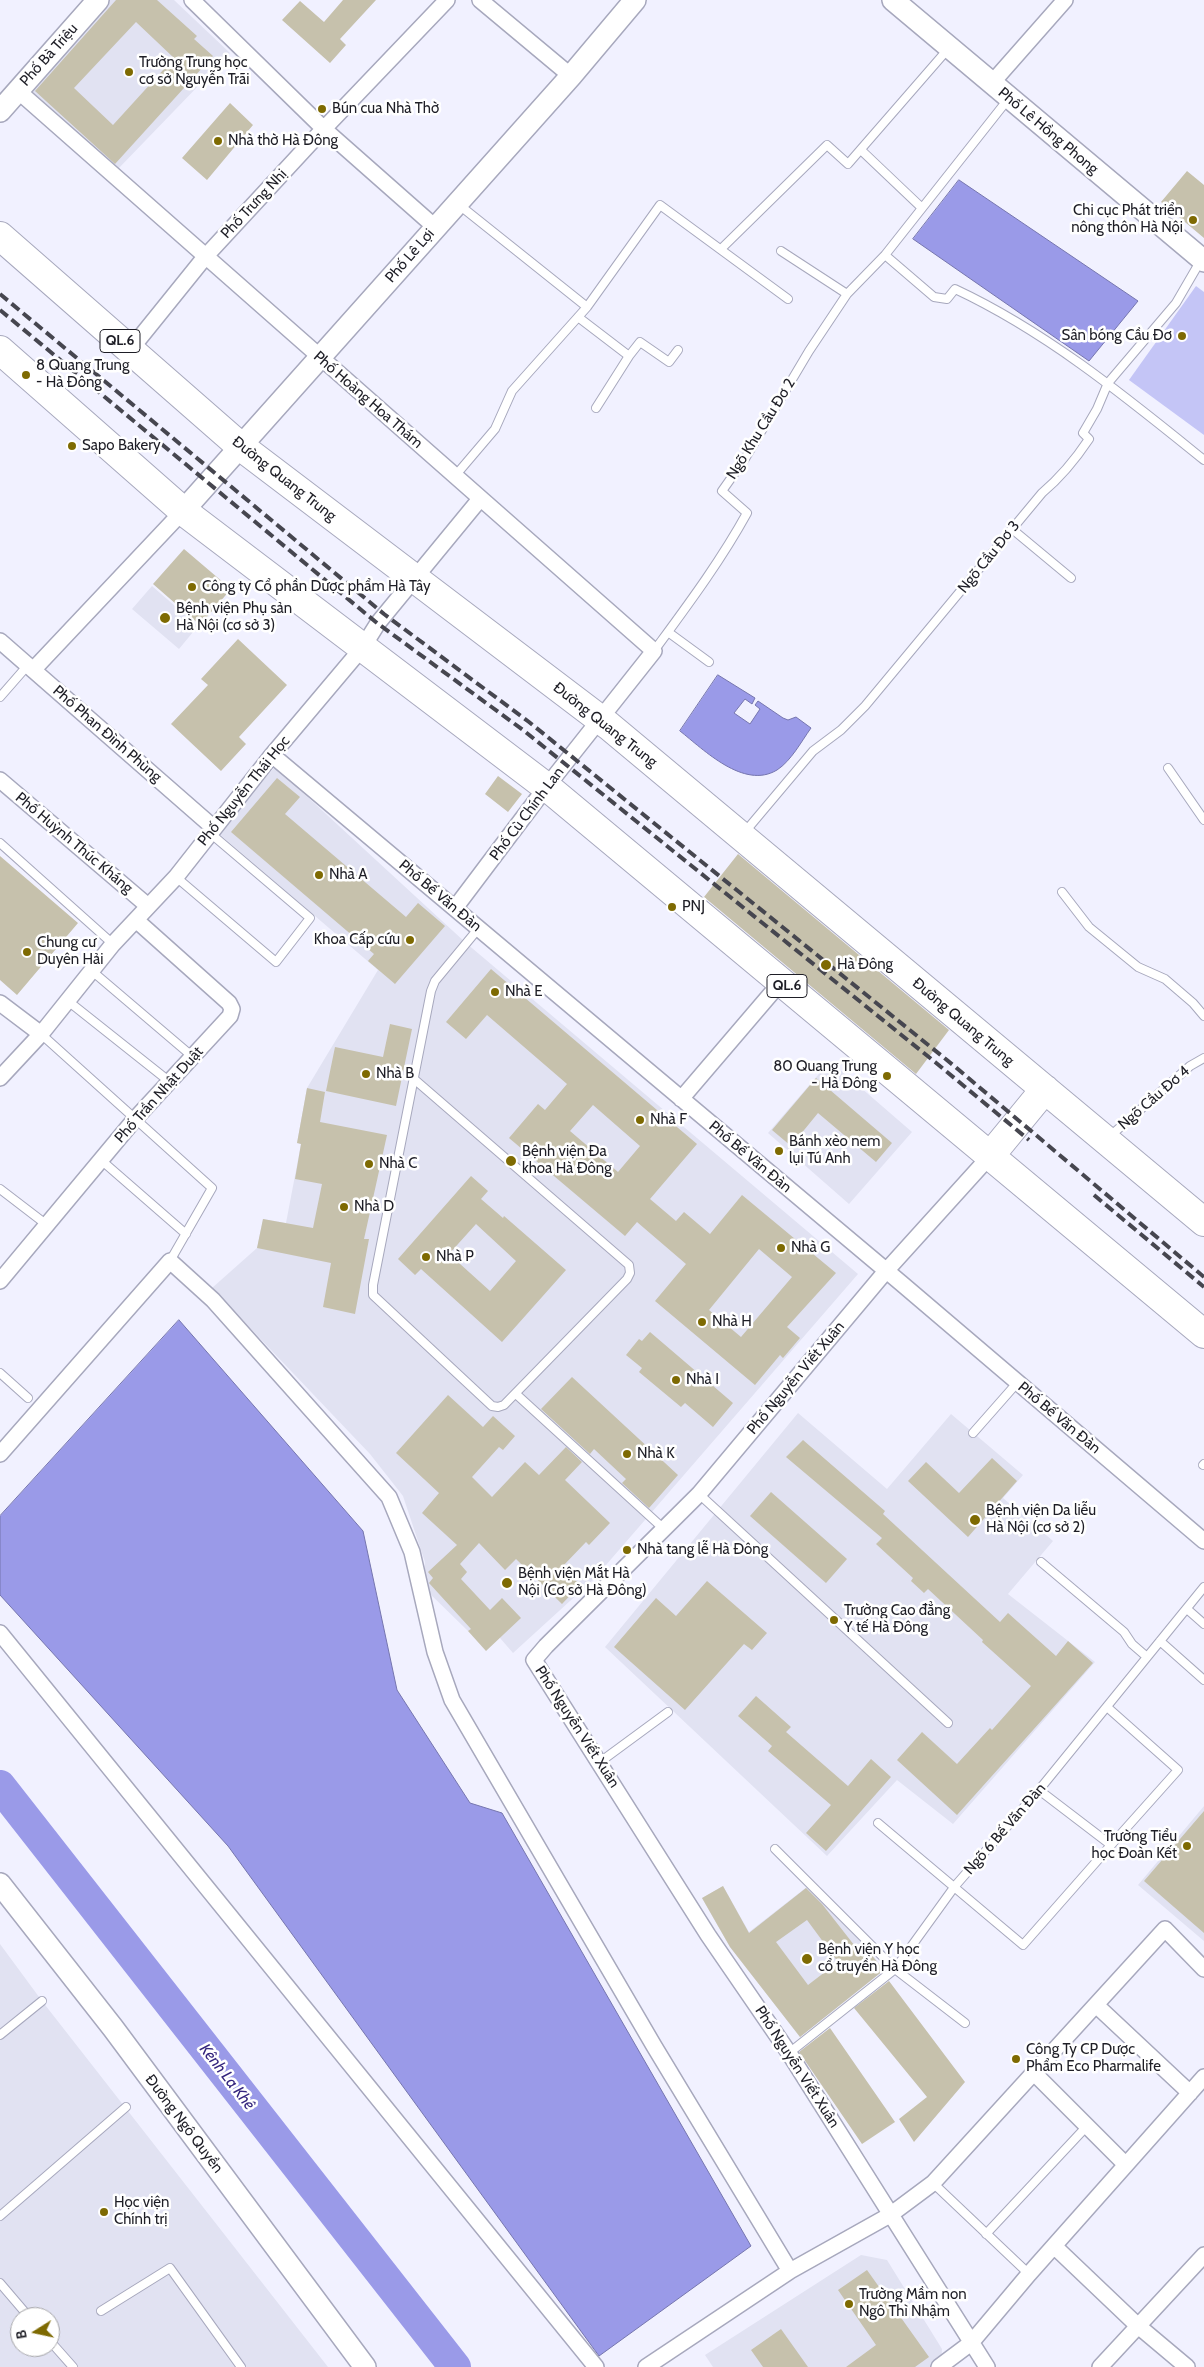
<!DOCTYPE html>
<html>
<head>
<meta charset="utf-8">
<style>
	body { margin:0 }
	#map { position:relative; width:1204px; height:2367px; overflow:hidden; background:#f1f1ff; font-family:Cabin,sans-serif }
	canvas { display:block }
	.north { position:absolute; left:10px; top:2307px; width:50px; height:50px; box-sizing:border-box; background:#fff; border:1px solid #a5a5a8; border-radius:50%; rotate:260deg; font-size:14px; font-weight:700; line-height:20px; text-align:center; color:#1e1e26 }
	.north::after { content:''; display:block; margin:auto; width:18px; height:22px; background:#7e6a02; clip-path:polygon(50% 0,100% 100%,50% 72%,0 100%) }
</style>
</head>
<body>
<div id="map">
<canvas width="1204" height="2367"></canvas>
<div class="north">B</div>
</div>
<script>
const c = document.querySelector('canvas').getContext('2d');
c.lineJoin = 'round';
function fill(path, color) {
  c.fillStyle = color;
  c.fill(path, 'evenodd');
}
function trace(path, color, width, dash) {
  c.strokeStyle = color;
  c.lineWidth = width;
  c.lineCap = dash ? 'butt' : 'round';
  c.setLineDash(dash || []);
  c.stroke(path);
}
function label(font, color, halo, rows, align = 'center') {
  c.font = font + ' Cabin,sans-serif';
  c.lineWidth = 5;
  c.setLineDash([]);
  c.textBaseline = 'middle';
  c.strokeStyle = halo;
  c.fillStyle = color;
  for (const [text, x, y, turn = 0] of rows) {
    c.save();
    c.translate(x, y);
    c.rotate((+turn || 0) * Math.PI / 180);
    c.textAlign = isNaN(turn) ? turn : align;
    if (halo) c.strokeText(text, 0, 0);
    c.fillText(text, 0, 0);
    c.restore();
  }
}
fill(new Path2D(`
	M109 0H174L230 53 118 169 31 91Z
	M152 586 198 626 179 649 132 609Z
	M275 767 466 943 858 1274 593 1580 513 1653 500 1638 468 1631 423 1587 425 1562 403 1496 370 1454 212 1288 257 1248 263 1219 286 1223 301 1144 297 1143 307 1088 378 970 217 832Z
	M830 1061 912 1132 849 1204 768 1133Z
	M798 1413 887 1489 951 1414 1023 1475 1003 1498 1053 1541 1008 1594 1095 1662 953 1824 897 1780 827 1856 605 1647Z
	M1204 1806V1941L1138 1885Z
	M723 1886 749 1932 808 1886 865 1945 884 1970 800 2037 730 1947 702 1898Z
	M0 1944 42 2001 328 2367H0ZM20 2317H50V2347H20Z
	M861 2255 887 2260 942 2349 941 2367H713L705 2355Z`), '#e1e2f2');
fill(new Path2D(`
	M1196 286 1204 292V435L1129 380Z`), '#c4c5f6');
const water = new Path2D(`
	M959 180 1138 301 1089 361 913 239Z
	M718 675 755 698 752 704 745 699 734 713 750 724 760 709 755 705 758 701 783 718 788 720 796 717 811 728C801 742 791 761 777 770 744 790 704 750 680 731Z
	M179 1320 363 1531 397 1690 470 1803 502 1813 751 2246 599 2356 228 1846 0 1595V1516Z`);
fill(water, '#9a9ae8');
trace(water, '#7575ae', 1);
trace(new Path2D(`
	M0 1786 455 2367`), '#9a9ae8', 32);
fill(new Path2D(`
	M116 0H157L197 36 194 39 213 56 115 164 35 91ZM136 22 174 58 113 125 74 88Z
	M343 0H376L340 39 346 45 330 63 282 20 300 1 324 22Z
	M230 103 253 125 207 180 182 158Z
	M1187 171 1204 185V238L1161 202Z
	M184 549 231 589 200 625 153 584Z
	M238 639 287 685 239 737 246 744 221 771 171 724 208 685 201 679Z
	M498 776 522 794 508 812 485 794Z
	M277 778 300 797 285 814 406 917 418 903 445 926 395 984 368 961 374 954 231 832Z
	M738 854 949 1030 916 1074 704 897Z
	M0 856 78 923 17 995 0 980Z
	M491 969 697 1144 650 1199 676 1221 684 1212 710 1234 742 1195 836 1273 787 1327 800 1338 783 1358 780 1355 755 1385 655 1301 686 1264 637 1222 625 1236 509 1138 538 1104 545 1110 567 1084 487 1015 466 1039 446 1022ZM593 1105 640 1146 618 1172 570 1131ZM759 1249 792 1277 741 1337 709 1310Z
	M390 1024 412 1029 396 1106 326 1091 335 1047 383 1057Z
	M816 1078 892 1143 876 1162 818 1113 791 1146 772 1130Z
	M307 1088 325 1092 320 1122 387 1135 364 1239H369L355 1314 323 1307 331 1263 257 1248 263 1219 313 1228 322 1184 295 1179 301 1144 297 1143Z
	M471 1176 488 1191 481 1199 503 1218 504 1216 566 1270 502 1342 421 1269 415 1275 398 1259ZM476 1224 516 1261 490 1291 449 1254Z
	M650 1332 733 1403 713 1427 685 1403 681 1407 639 1372 642 1368 626 1355 639 1339 642 1341Z
	M572 1377 678 1475 649 1508 622 1483 626 1479 594 1449 590 1454 541 1409Z
	M448 1395 483 1427 493 1416 515 1436 503 1450 499 1447 472 1477 492 1497 525 1462 539 1475 566 1447 582 1462 565 1480 610 1523 589 1545 586 1542 562 1567 580 1585 562 1604 516 1559 505 1570 479 1543 460 1564 467 1572 461 1579 490 1610 502 1598 521 1618 486 1651 468 1631 471 1629 429 1583 433 1578 428 1572 457 1545 422 1513 439 1493 396 1453Z
	M803 1440 885 1511 883 1514 1000 1622 1008 1613 1056 1656 1068 1641 1093 1663 957 1815 897 1760 922 1732 957 1764 990 1728 992 1730 1031 1686 982 1642 983 1640 928 1589 924 1593 911 1581 913 1578 876 1544 882 1538 786 1457Z
	M992 1458 1017 1481 968 1537 908 1481 926 1462 959 1493Z
	M771 1492 847 1559 826 1583 750 1516Z
	M707 1581 767 1633 752 1650 744 1644 685 1710 614 1647 656 1598 676 1616Z
	M756 1696 791 1727 786 1732 848 1786 871 1759 891 1777 826 1851 806 1833 831 1805 768 1751 772 1746 738 1716Z
	M1204 1811V1933L1144 1881Z
	M723 1886 749 1933 806 1888 822 1904 858 1950 864 1946 884 1970 800 2037 730 1947 702 1898ZM807 1920 838 1962 808 1985 776 1942Z
	M889 1981 965 2082 914 2142 899 2119 927 2097 854 2008Z
	M830 2028 895 2122 862 2144 799 2052Z
	M867 2270 929 2357 915 2367H846L876 2345 838 2290Z
	M781 2329 808 2367H763L751 2350Z`), '#c6c1ac');
const lane = new Path2D(`
	M861 150 921 207
	M458 204 587 307 660 205 788 299
	M721 249 827 145 848 164 948 49
	M781 251 847 294
	M885 255 934 297 947 299 955 289C1047 332 1126 397 1204 460
	M578 317 629 356 596 408
	M629 356 640 342 669 362 678 350
	M455 476 495 429 512 391 587 307
	M1012 529 1071 578
	M668 632 709 662
	M654 651C687 606 720 562 747 513L722 491 746 457 809 351 847 294 885 255 1009 98
	M0 697 28 665
	M1168 768 1204 820
	M744 833 813 751 841 730 865 706 1042 493C1061 477 1075 460 1089 439L1083 433 1097 409 1108 383 1176 303 1201 260
	M0 843 113 944
	M176 877 276 962 310 918 210 833
	M1062 892 1089 927 1138 967 1165 979 1193 1003 1204 1016
	M92 971 193 1057
	M68 1001 170 1082
	M41 1034 212 1188 170 1261
	M414 1079 629 1265 630 1273 627 1279 504 1405 498 1407 492 1406 373 1295V1285L431 991 435 981 478 929
	M1109 1137 1190 1066 1204 1058
	M101 1160 186 1234
	M0 1189 47 1225
	M0 1373 28 1398
	M516 1394 665 1530
	M973 1433 1017 1383
	M1203 1465 1204 1464
	M699 1494 948 1723
	M1041 1562 1124 1632 1132 1644 1147 1657
	M1187 1609 1204 1624
	M1160 1641 1204 1680
	M600 1762 668 1712
	M1039 1790 1111 1845 1178 1770 1107 1707
	M878 1823 1023 1945 1111 1845
	M775 1849 895 1969 965 2023
	M0 2035 42 2001
	M789 2053 895 1969 955 1886 1039 1790 1204 1587
	M933 2183 1029 2274
	M0 2216 126 2107
	M986 2234 1087 2126
	M0 2283 29 2317
	M101 2311 170 2268 241 2367
	M50 2341 73 2367`);
const street = new Path2D(`
	M192 0 324 129 435 227
	M480 0 571 76
	M991 84 1065 0
	M17 90 654 651 547 786 455 908
	M130 350 205 257 316 137 447 0
	M0 641 214 828
	M33 670 183 511
	M272 755 901 1283 1204 1541
	M0 780 148 906
	M0 1003 41 1034
	M0 1078 41 1034 113 944 176 877 272 755 363 647 378 623 480 499
	M681 1099 781 982
	M0 1281 135 1119 230 1016 232 1009 229 1003 136 920
	M0 1454 170 1261 213 1300 389 1497 412 1552 435 1652 452 1700 654 2046 790 2271 646 2367
	M0 1633 596 2367
	M1096 2005 1190 2093
	M1034 2073 1126 2165
	M1054 2246 1137 2325 1187 2367
	M790 2271 890 2215 933 2183 1165 1929 1204 1969
	M939 2367 971 2343 1029 2274 1204 2077
	M987 2367 789 2053 708 1935 534 1660 546 1646 699 1494 886 1271 990 1156
	M1100 2367 1204 2255`);
const secondary = new Path2D(`
	M893 0 1204 261
	M0 111 98 0
	M183 511 571 76 635 0
	M0 1884 113 2028 365 2367`);
const highway = new Path2D(`
	M0 236 240 446 609 726 1204 1222
	M0 350 183 511 553 792 1204 1334
	M990 1156 1045 1089`);
trace(lane, '#a7a8bd', 10);
trace(street, '#a7a8bd', 18);
trace(secondary, '#a7a8bd', 24);
trace(highway, '#a7a8bd', 30);
trace(lane, '#fff', 8);
trace(street, '#fff', 15);
trace(secondary, '#fff', 21);
trace(highway, '#fff', 28);
trace(new Path2D(`
	M0 294 384 614 529 722 953 1065 1204 1277
	M0 310 377 623 523 730 935 1062 1029 1140
	M1094 1195 1204 1287`), '#46464f', 4, [10, 5]);
for (const [x, y, r, color] of [
	[129,72,5,"#7e6a02"],
	[322,109,5,"#7e6a02"],
	[218,141,5,"#7e6a02"],
	[1193,220,5,"#7e6a02"],
	[1182,336,5,"#7e6a02"],
	[26,375,5,"#7e6a02"],
	[72,446,5,"#7e6a02"],
	[192,587,5,"#7e6a02"],
	[165,618,6,"#7e6a02"],
	[319,875,5,"#7e6a02"],
	[672,907,5,"#7e6a02"],
	[410,940,5,"#7e6a02"],
	[27,952,5,"#7e6a02"],
	[826,965,6,"#7e6a02"],
	[495,992,5,"#7e6a02"],
	[366,1074,5,"#7e6a02"],
	[887,1076,5,"#7e6a02"],
	[640,1120,5,"#7e6a02"],
	[779,1151,5,"#7e6a02"],
	[511,1161,6,"#7e6a02"],
	[369,1164,5,"#7e6a02"],
	[344,1207,5,"#7e6a02"],
	[781,1248,5,"#7e6a02"],
	[426,1257,5,"#7e6a02"],
	[702,1322,5,"#7e6a02"],
	[676,1380,5,"#7e6a02"],
	[627,1454,5,"#7e6a02"],
	[975,1520,6,"#7e6a02"],
	[627,1550,5,"#7e6a02"],
	[507,1583,6,"#7e6a02"],
	[834,1620,5,"#7e6a02"],
	[1187,1846,5,"#7e6a02"],
	[807,1959,6,"#7e6a02"],
	[1016,2059,5,"#7e6a02"],
	[104,2212,5,"#7e6a02"],
	[849,2304,5,"#7e6a02"]
]) {
  const dot = new Path2D();
  dot.arc(x, y, r, 0, 2 * Math.PI);
  c.fillStyle = color;
  c.fill(dot);
  trace(dot, '#fff', 2);
}
for (const [x, y, w] of [
	[120,341,40],
	[787,986,40]
]) {
  const box = new Path2D();
  box.roundRect(x - w / 2, y - 11.5, w, 23, 4);
  c.fillStyle = '#fff';
  c.fill(box);
  trace(box, '#1e1e26', 1);
}
label('bold 14px', '#1e1e26', null, [
	["QL.6",120,341],
	["QL.6",787,986]
]);
label('15px', '#1e1e26', '#fff', [
	["Phố Bà Triệu",49,55,-48],
	["Phố Lê Hồng Phong",1048,131,40],
	["Phố Trưng Nhị",254,204,-47],
	["Phố Lê Lợi",410,256,-49],
	["Phố Hoàng Hoa Thám",368,400,41],
	["Ngõ Khu Cầu Đơ 2",761,429,-58],
	["Đường Quang Trung",284,479,38],
	["Ngõ Cầu Đơ 3",989,557,-51],
	["Đường Quang Trung",605,725,38],
	["Phố Phan Đình Phùng",107,734,41],
	["Phố Nguyễn Thái Học",244,791,-51],
	["Phố Cù Chính Lan",527,814,-53],
	["Phố Huỳnh Thúc Kháng",74,843,40],
	["Phố Bế Văn Đàn",440,896,40],
	["Đường Quang Trung",963,1022,40],
	["Phố Trần Nhật Duật",159,1095,-48],
	["Ngõ Cầu Đơ 4",1154,1098,-41],
	["Phố Bế Văn Đàn",750,1157,40],
	["Phố Nguyễn Viết Xuân",796,1378,-50],
	["Phố Bế Văn Đàn",1059,1418,40],
	["Phố Nguyễn Viết Xuân",577,1727,57],
	["Ngõ 6 Bế Văn Đàn",1005,1829,-49],
	["Phố Nguyễn Viết Xuân",797,2067,57],
	["Đường Ngô Quyền",184,2124,53]
]);
label('15px', '#1e1e26', '#fff', [
	["Trường Trung học",139,63],
	["cơ sở Nguyễn Trãi",139,80],
	["Bún cua Nhà Thờ",332,109],
	["Nhà thờ Hà Đông",228,141],
	["Chi cục Phát triển",1183,211,"right"],
	["nông thôn Hà Nội",1183,228,"right"],
	["Sân bóng Cầu Đơ",1172,336,"right"],
	["8 Quang Trung",36,366],
	["- Hà Đông",36,383],
	["Sapo Bakery",82,446],
	["Công ty Cổ phần Dược phẩm Hà Tây",202,587],
	["Bệnh viện Phụ sản",176,609],
	["Hà Nội (cơ sở 3)",176,626],
	["Nhà A",329,875],
	["PNJ",682,907],
	["Khoa Cấp cứu",400,940,"right"],
	["Chung cư",37,943],
	["Duyên Hải",37,960],
	["Hà Đông",837,965],
	["Nhà E",505,992],
	["80 Quang Trung",877,1067,"right"],
	["- Hà Đông",877,1084,"right"],
	["Nhà B",376,1074],
	["Nhà F",650,1120],
	["Bánh xèo nem",789,1142],
	["lụi Tú Anh",789,1159],
	["Bệnh viện Đa",522,1152],
	["khoa Hà Đông",522,1169],
	["Nhà C",379,1164],
	["Nhà D",354,1207],
	["Nhà G",791,1248],
	["Nhà P",436,1257],
	["Nhà H",712,1322],
	["Nhà I",686,1380],
	["Nhà K",637,1454],
	["Bệnh viện Da liễu",986,1511],
	["Hà Nội (cơ sở 2)",986,1528],
	["Nhà tang lễ Hà Đông",637,1550],
	["Bệnh viện Mắt Hà",518,1574],
	["Nội (Cơ sở Hà Đông)",518,1591],
	["Trường Cao đẳng",844,1611],
	["Y tế Hà Đông",844,1628],
	["Trường Tiểu",1177,1837,"right"],
	["học Đoàn Kết",1177,1854,"right"],
	["Bệnh viện Y học",818,1950],
	["cổ truyền Hà Đông",818,1967],
	["Công Ty CP Dược",1026,2050],
	["Phẩm Eco Pharmalife",1026,2067],
	["Học viện",114,2203],
	["Chính trị",114,2220],
	["Trường Mầm non",859,2295],
	["Ngô Thì Nhậm",859,2312]
], 'left');
label('italic 16px', '#34257e', '#fff', [
	["Kênh La Khê",227,2077,52]
]);
</script>
</body>
</html>
